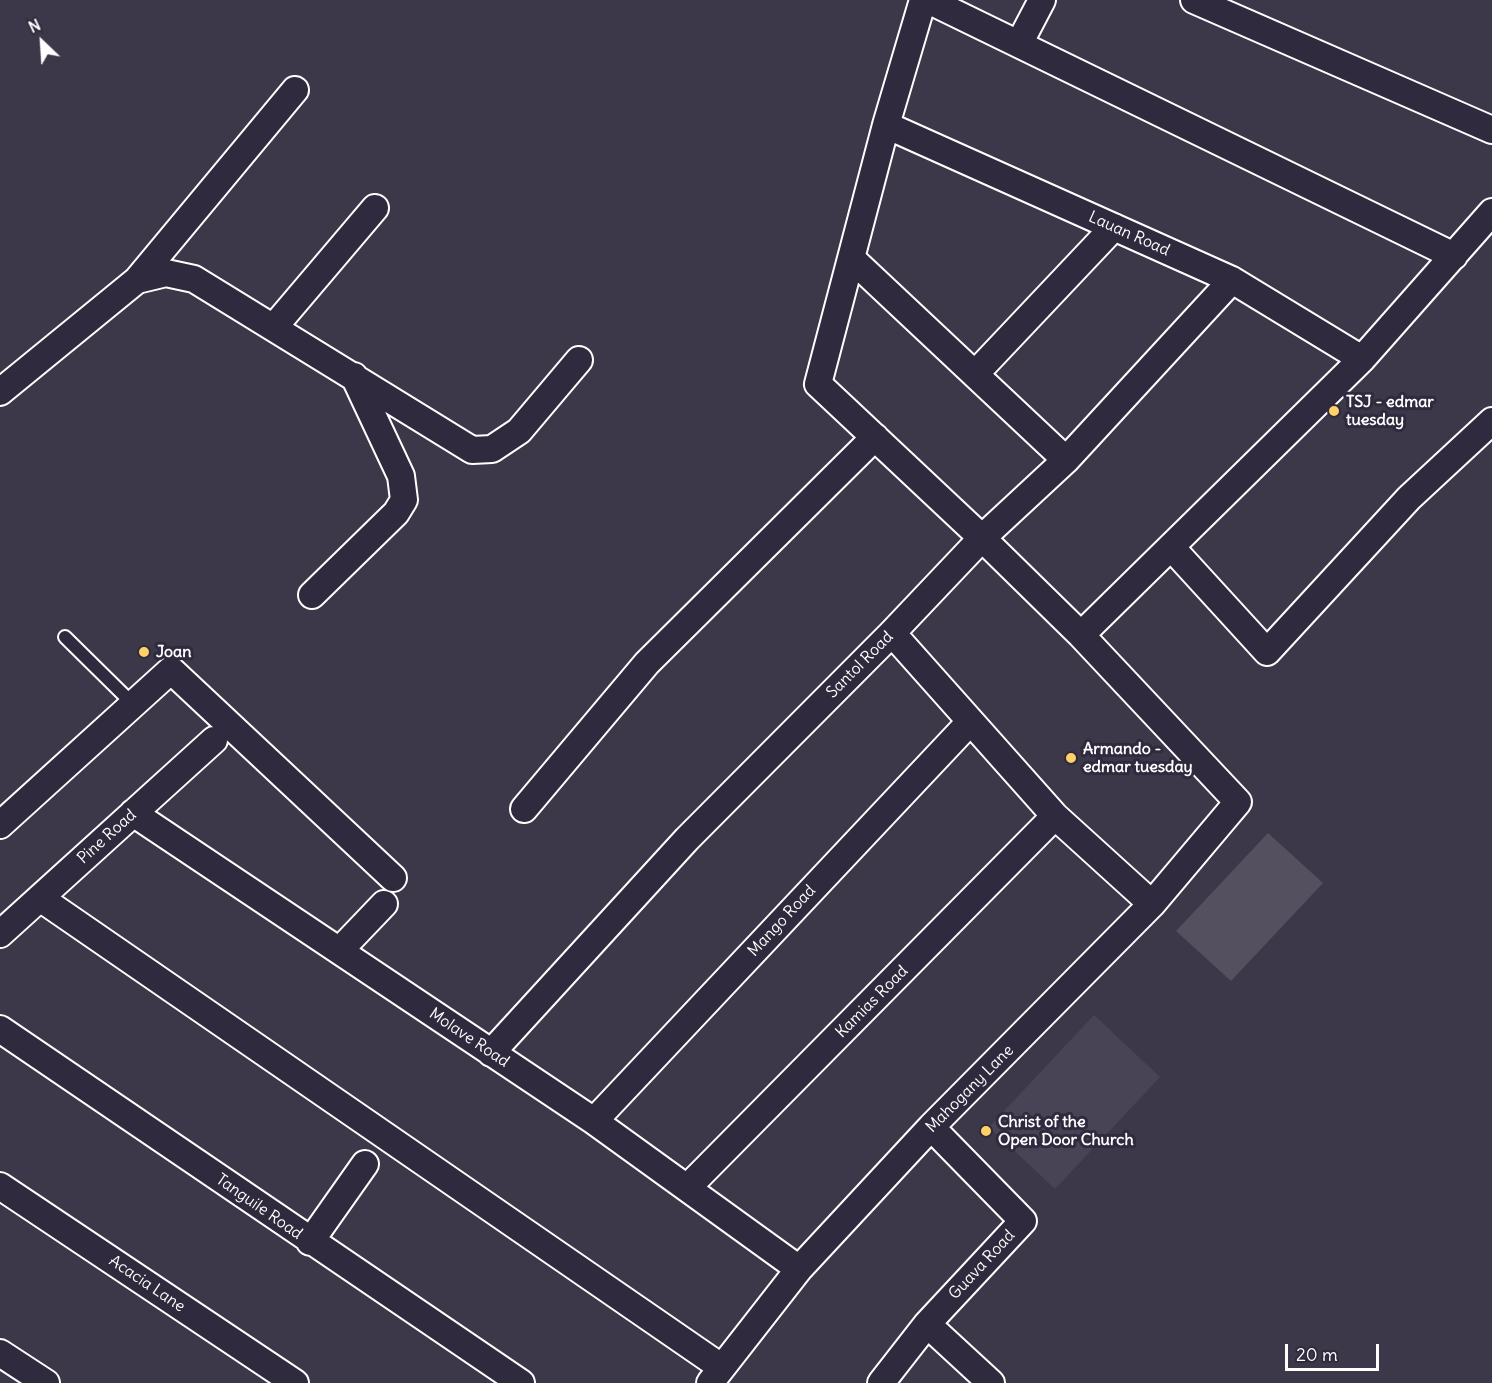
<!DOCTYPE html>
<html>
<head>
<meta charset="utf-8">
<style>
	body { margin:0 }
	#map { position:relative; width:1492px; height:1383px; overflow:hidden; background:#3c3749; font-family:Delius,sans-serif }
	canvas { display:block }
	.north { position:absolute; left:12px; top:12px; width:60px; height:60px; -webkit-text-stroke:4px #2f2a3d; paint-order:stroke; rotate:335deg; font-size:16px; font-weight:700; line-height:24px; text-align:center; color:#fff }
	.north::after { content:''; display:block; margin:auto; width:21px; height:27px; background:#fff; clip-path:polygon(50% 0,100% 100%,50% 72%,0 100%) }
	.scale { position:absolute; left:1285px; top:1344px; width:94px; height:27px; box-sizing:border-box; border:3px solid #fff; border-top:0; padding-left:8px; font-size:18px; line-height:21px; white-space:nowrap; color:#fff; -webkit-text-stroke:4px #2f2a3d; paint-order:stroke }
</style>
</head>
<body>
<div id="map">
<canvas width="1492" height="1383"></canvas>
<div class="north">N</div>
<div class="scale">20 m</div>
</div>
<script>
const c = document.querySelector('canvas').getContext('2d');
c.lineJoin = 'round';
function fill(path, color) {
  c.fillStyle = color;
  c.fill(path, 'evenodd');
}
function trace(path, color, width, dash) {
  c.strokeStyle = color;
  c.lineWidth = width;
  c.lineCap = dash ? 'butt' : 'round';
  c.setLineDash(dash || []);
  c.stroke(path);
}
function label(font, color, halo, rows, align = 'center') {
  c.font = font + ' Delius,sans-serif';
  c.lineWidth = 6;
  c.setLineDash([]);
  c.textBaseline = 'middle';
  c.strokeStyle = halo;
  c.fillStyle = color;
  for (const [text, x, y, turn = 0] of rows) {
    c.save();
    c.translate(x, y);
    c.rotate((+turn || 0) * Math.PI / 180);
    c.textAlign = isNaN(turn) ? turn : align;
    if (halo) c.strokeText(text, 0, 0);
    c.fillText(text, 0, 0);
    c.restore();
  }
}
fill(new Path2D(`
	M1094 1015 1160 1077 1055 1189 989 1127Z`), '#494455');
fill(new Path2D(`
	M1268 833 1323 883 1231 981 1176 931Z`), '#555060');
const lane = new Path2D(`
	M65 637 134 705`);
const street = new Path2D(`
	M928 0 1454 256
	M1194 0 1492 130
	M1019 44 1042 0
	M886 125 1232 280 1362 359
	M852 259 1066 460
	M137 280 295 90
	M274 327 375 208
	M976 373 1114 227
	M0 392 137 280 166 273 194 279 472 450 492 449 519 431 579 360
	M1171 547 1267 652 1409 498 1492 421
	M312 595 396 513 404 500 401 476 354 376
	M892 633 1055 816 1152 904
	M1081 635 1362 359 1492 212
	M524 809 647 663 875 437
	M133 813 594 1121 799 1269
	M0 825 171 670 393 878
	M40 898 721 1367
	M0 934 214 740
	M340 950 384 904
	M0 1029 521 1383
	M491 1053 687 839 892 633 982 538 1066 460 1232 280
	M594 1121 970 722
	M0 1186 295 1383
	M688 1187 1055 816
	M310 1242 365 1164
	M927 1324 991 1383
	M0 1353 46 1383
	M710 1383 799 1269 931 1127 1152 904 1238 802 1081 635 982 538 818 384 886 125 923 0
	M881 1383 927 1324 1023 1221 931 1127`);
trace(lane, '#fff', 16);
trace(street, '#fff', 30);
trace(lane, '#2f2a3d', 12);
trace(street, '#2f2a3d', 26);
for (const [x, y, r, color] of [
	[1334,411,6,"#ffd166"],
	[144,652,6,"#ffd166"],
	[1071,758,6,"#ffd166"],
	[986,1131,6,"#ffd166"]
]) {
  const dot = new Path2D();
  dot.arc(x, y, r, 0, 2 * Math.PI);
  c.fillStyle = color;
  c.fill(dot);
  trace(dot, '#2f2a3d', 2);
}
label('16px', '#fff', '#2f2a3d', [
	["Lauan Road",1129,234,24],
	["Santol Road",860,665,-45],
	["Pine Road",107,837,-42],
	["Mango Road",782,921,-47],
	["Kamias Road",872,1002,-45],
	["Molave Road",469,1038,34],
	["Mahogany Lane",970,1089,-45],
	["Tanguile Road",259,1207,35],
	["Guava Road",982,1265,-47],
	["Acacia Lane",147,1284,34]
]);
label('bold 16px', '#fff', '#2f2a3d', [
	["TSJ - edmar",1346,402],
	["tuesday",1346,420],
	["Joan",156,652],
	["Armando -",1083,749],
	["edmar tuesday",1083,767],
	["Christ of the",998,1122],
	["Open Door Church",998,1140]
], 'left');
</script>
</body>
</html>
